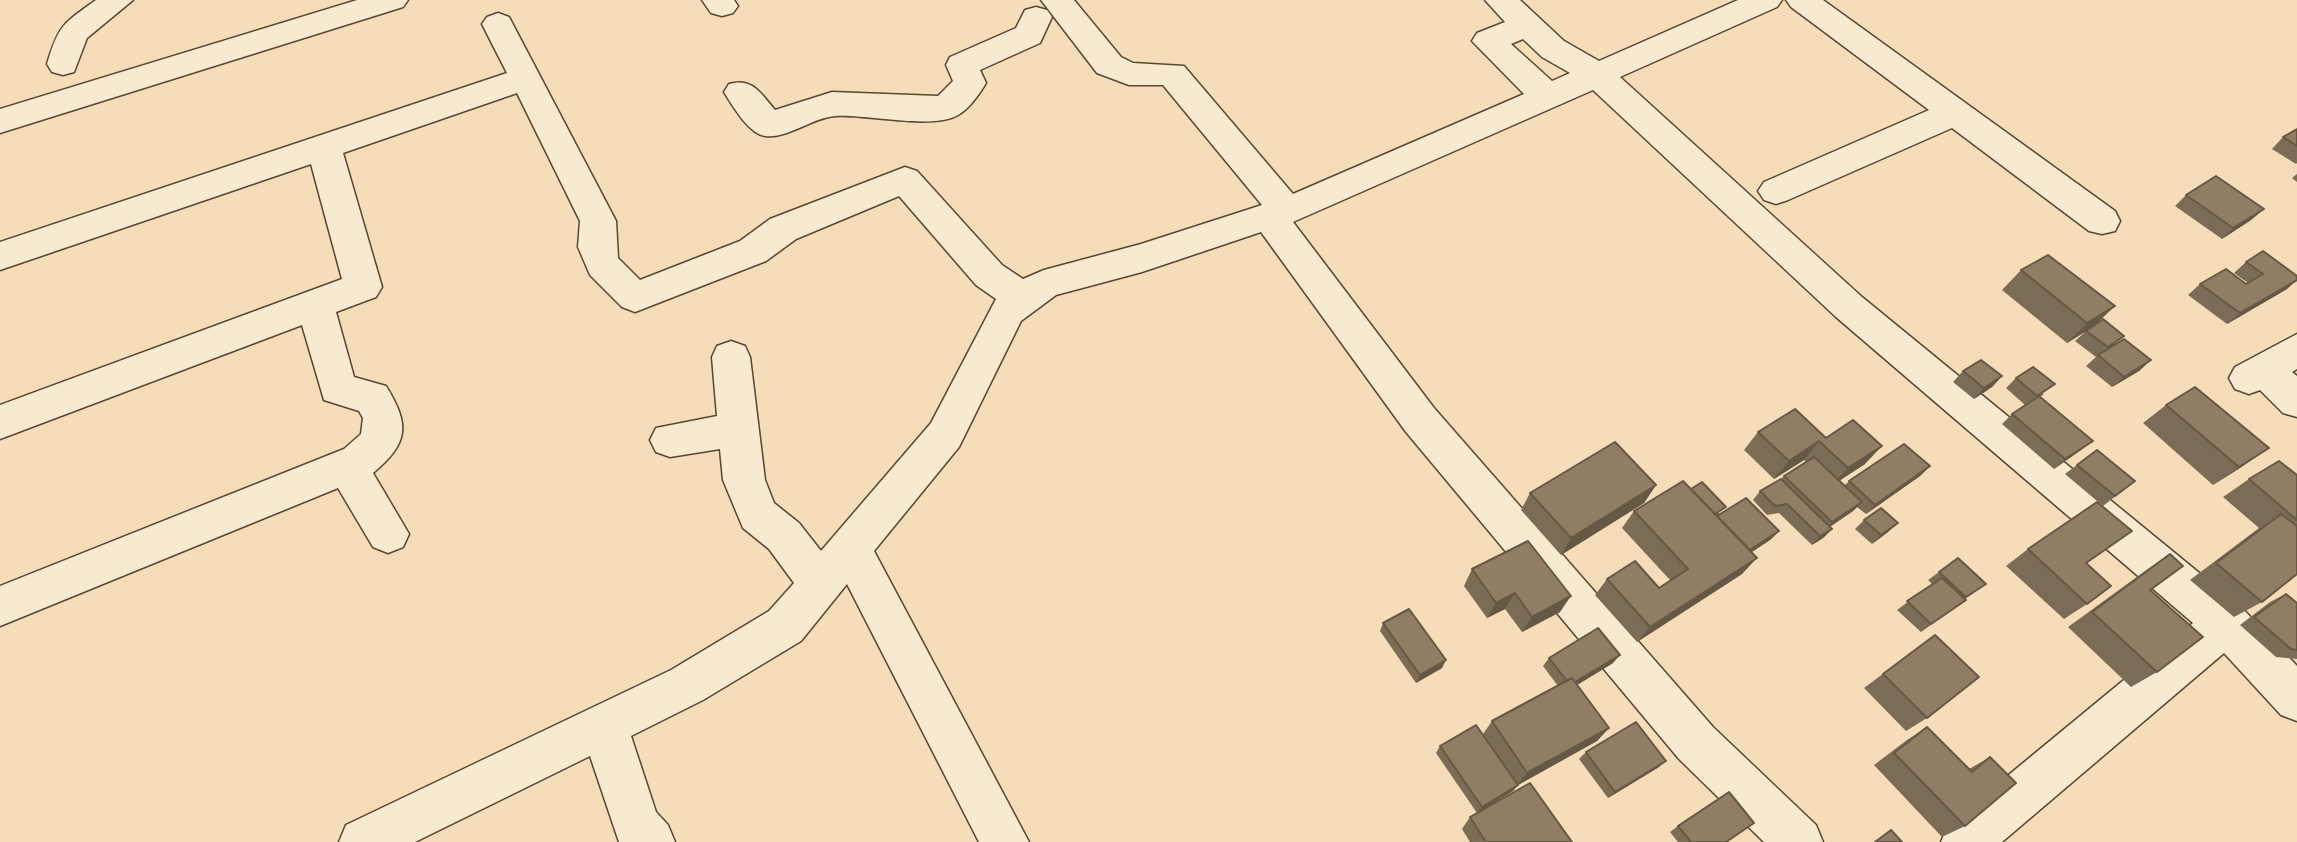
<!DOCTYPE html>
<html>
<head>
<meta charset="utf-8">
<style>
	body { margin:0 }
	canvas { display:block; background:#f4ddb8 }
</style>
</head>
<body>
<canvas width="2297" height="842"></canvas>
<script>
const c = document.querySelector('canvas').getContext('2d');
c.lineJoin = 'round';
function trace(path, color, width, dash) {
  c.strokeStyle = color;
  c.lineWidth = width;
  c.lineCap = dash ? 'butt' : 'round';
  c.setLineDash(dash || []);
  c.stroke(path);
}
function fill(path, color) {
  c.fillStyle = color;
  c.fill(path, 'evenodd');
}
const minor = new Path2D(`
	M96 0H133L87 38 74 72 63 75 52 72 47 64C59 24 63 24 96 0Z
	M357 0H408L403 7 0 133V109Z
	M702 0H734L738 6 733 13 722 16 711 13Z
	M1041 0H1074L1121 57 1133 63 1184 66 1293 194 1524 94 1472 41 1477 33 1505 22 1485 0H1520L1564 41 1599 61 1738 0H1782L1777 7 1620 77 1862 297 2242 608 2297 666V721L2281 715 2224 653 2002 842H1941L1948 825 2193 623 1836 317 1593 90 1293 222 1434 408 1713 727 1816 825 1823 842H1764L1679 759 1406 432 1261 232 1142 272 1056 295 1021 321 959 447 874 551 1029 842H979L847 584 801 641 703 700 631 736 656 812 668 825 675 842H619L590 756 415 842H339L346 825 671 670 769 611 794 583 769 549 743 528 723 480 720 449 670 457 656 452 650 440 656 428 717 416 712 357 717 346 731 341 745 346 750 357 765 480 774 503 799 523 821 551 931 423 996 299 976 285 899 196 796 239 766 261 635 312 622 307 590 275 578 247 580 221 517 93 343 153 382 287 376 297 336 312 354 377 386 386C410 425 409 443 373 473L409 534 403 547 388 553 373 547 338 488 0 626V586L344 449 361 434 363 418 359 411 324 400 302 325 0 439V405L342 279 311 164 0 270V242L507 73 482 24 487 17 498 13 509 17 616 221 618 258 640 280 740 241 770 219 905 167 917 171 1002 265 1023 279 1044 270 1141 244 1262 205 1163 85H1129L1097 73ZM1523 39 1542 57 1570 73 1552 81 1511 44Z
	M1786 0H1823L2115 211 2120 221 2115 231 2102 234 2089 231 1952 128 1788 200 1776 204 1764 200 1758 191 1764 182 1929 110 1791 7Z
	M1036 7 1047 10 1052 17 1040 43 980 70 986 83C980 93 969 109 958 115 933 130 865 114 836 116 813 117 788 139 765 136 749 134 732 105 724 92L729 84C753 77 761 94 775 110L832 92 938 96 953 81 946 65 950 57 1016 28 1025 10Z
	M2297 334V369L2292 372 2297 376V417L2283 413 2260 390 2249 394 2235 389 2229 378 2235 367Z`);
trace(minor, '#594633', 3);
fill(minor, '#f8e9d1');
fill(new Path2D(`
	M2297 129V163L2296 164 2272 149 2283 137Z
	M2297 174V182L2292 178Z
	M2186 195 2264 209 2251 220 2222 239 2175 206Z
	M2246 262 2287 289 2227 324 2188 295 2200 284H2246L2248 283 2234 273Z
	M2021 270 2098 323 2113 346 2151 360 2139 371 2112 387 2086 366 2096 357 2075 341 2085 332 2067 343 2002 290Z
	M1963 371 2002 376 1992 387 1974 399 1953 382Z
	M2016 378 2044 394 2040 397 2093 441 2081 450 2054 469 2002 424 2012 414 2025 405 2006 388Z
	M2166 405 2243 466 2213 485 2143 423Z
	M1758 432 1826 438 1865 464 1839 481 1844 486 1849 481 1930 466 1920 476 1866 514 1857 507 1853 511 1830 527 1832 529 1823 538 1812 545 1779 513 1767 515 1753 500 1760 491 1781 479 1784 476 1806 462 1804 460 1774 479 1744 450Z
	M2097 450 2135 481 2103 506 2065 474Z
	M2297 475V574L2262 602 2234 617 2190 580 2259 528 2223 497 2249 479Z
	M1656 485 1644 503 1561 555 1521 510 1530 493Z
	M1691 489 1720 514 1779 531 1770 540 1752 552 1742 574 1637 642 1595 595 1607 579 1659 588 1670 580 1622 528 1634 511Z
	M1864 520 1888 532 1872 544 1855 529Z
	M2028 549 2086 563 2087 604 2064 619 2006 566Z
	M2170 554 2150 590 2157 672 2131 687 2068 627 2145 571Z
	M1472 569 1560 612 1522 632 1505 609 1487 618 1464 586Z
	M1939 572 1986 584 1965 599 1955 608 1921 632 1897 610 1932 584 1928 580Z
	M2286 594 2297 603V659L2276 657 2240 625 2270 602Z
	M1383 623 1442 668 1416 683 1380 631Z
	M1935 635 1927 718 1906 731 1864 688Z
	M1549 658 1613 663 1577 685 1609 728 1597 741 1518 785 1513 791 1477 813 1436 753 1440 746 1500 760 1483 734 1492 721 1558 686 1543 666Z
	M1927 727 1969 769 1990 757 1965 826 1942 837 1874 765 1907 740Z
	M1586 752 1659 767 1608 798 1579 759Z
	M1470 817 1572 842H1470L1462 829Z
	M1678 826 1726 842H1678L1670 832Z`), '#7d6c55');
fill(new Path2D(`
	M2264 209 2251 220 2222 239 2233 228Z
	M2297 280 2287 289 2227 324 2240 313Z
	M2115 306 2094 326 2067 343 2087 323Z
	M2151 360 2139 371 2112 387 2124 377Z
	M2002 376 1992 387 1974 399 1984 388Z
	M1819 441 1804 460 1774 479 1789 461Z
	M2093 441 2081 450 2054 469 2065 459Z
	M1882 446 1865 464 1831 486 1848 468Z
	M2269 448 2243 466 2213 485 2239 467Z
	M1930 466 1920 476 1866 514 1875 505Z
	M1656 485 1644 503 1561 555 1571 538Z
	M1862 502 1853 511 1823 531 1832 522Z
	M1898 523 1888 532 1872 544 1881 535Z
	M1832 529 1823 538 1812 545 1820 536Z
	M1779 531 1770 540 1736 562 1744 553Z
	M1757 558 1742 574 1637 642 1650 627Z
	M1515 593 1505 609 1487 618 1496 603Z
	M1571 596 1560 612 1522 632 1532 617Z
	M1620 655 1613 663 1564 693 1570 685Z
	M1446 660 1442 668 1416 683 1420 675Z
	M1609 728 1597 741 1518 785 1513 791 1477 813 1482 807 1517 785 1527 773Z
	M1666 761 1659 767 1608 798 1615 792Z`), '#665845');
const building = new Path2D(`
	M2297 129V146L2283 137Z
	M2216 176 2264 209 2233 228 2186 195Z
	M2263 251 2297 276V280L2240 313 2200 284 2226 269 2246 284 2263 274 2246 262Z
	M2048 255 2115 306 2087 323 2021 270Z
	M2103 319 2124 336 2108 347 2086 331Z
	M2124 339 2151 360 2124 377 2098 355Z
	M1981 360 2002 376 1984 388 1963 371Z
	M2033 367 2055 384 2037 396 2016 378Z
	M2195 387 2269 448 2239 467 2166 405Z
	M2039 396 2093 441 2065 459 2012 414Z
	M1795 409 1826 438 1853 420 1882 446 1848 468 1819 441 1789 461 1758 432Z
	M1615 442 1656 485 1571 538 1530 493Z
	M1904 444 1930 466 1875 505 1849 481Z
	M2097 450 2135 481 2115 496 2077 465Z
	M1814 457 1862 502 1832 522 1784 476Z
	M2279 461 2297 475V520L2249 479Z
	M1781 479 1832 529 1820 536 1787 504 1775 506 1760 491Z
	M1683 481 1757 558 1650 627 1607 579 1635 561 1659 588 1688 569 1634 511Z
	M1702 482 1726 507 1715 514 1691 489Z
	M1746 498 1779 531 1750 550 1717 516Z
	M2097 502 2132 531 2086 563 2111 586 2087 604 2028 549Z
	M1881 508 1898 523 1881 535 1864 520Z
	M2281 514 2297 526V574L2262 602 2216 563Z
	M1528 541 1571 596 1532 617 1515 593 1496 603 1472 569Z
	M2170 554 2183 566 2150 590 2203 637 2157 672 2092 612Z
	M1958 558 1986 584 1966 597 1939 572Z
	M1942 578 1966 600 1931 624 1907 601Z
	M2286 594 2297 603V650L2291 649 2254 617Z
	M1409 609 1446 660 1420 675 1383 623Z
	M1598 628 1620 655 1575 682 1572 678 1567 681 1549 658Z
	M1935 635 1979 677 1927 718 1883 674Z
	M1572 678 1609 728 1527 773 1492 721Z
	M1636 722 1666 761 1615 792 1586 752Z
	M1476 725 1518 785 1482 807 1440 746Z
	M1927 727 1972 772 1990 757 2016 783 1965 826 1894 753Z
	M1530 783 1572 842H1486L1470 817Z
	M1729 792 1754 823 1726 842H1691L1678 826Z
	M1891 830 1902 842H1875Z`);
fill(building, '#917d63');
trace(building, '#665845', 2);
</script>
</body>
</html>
